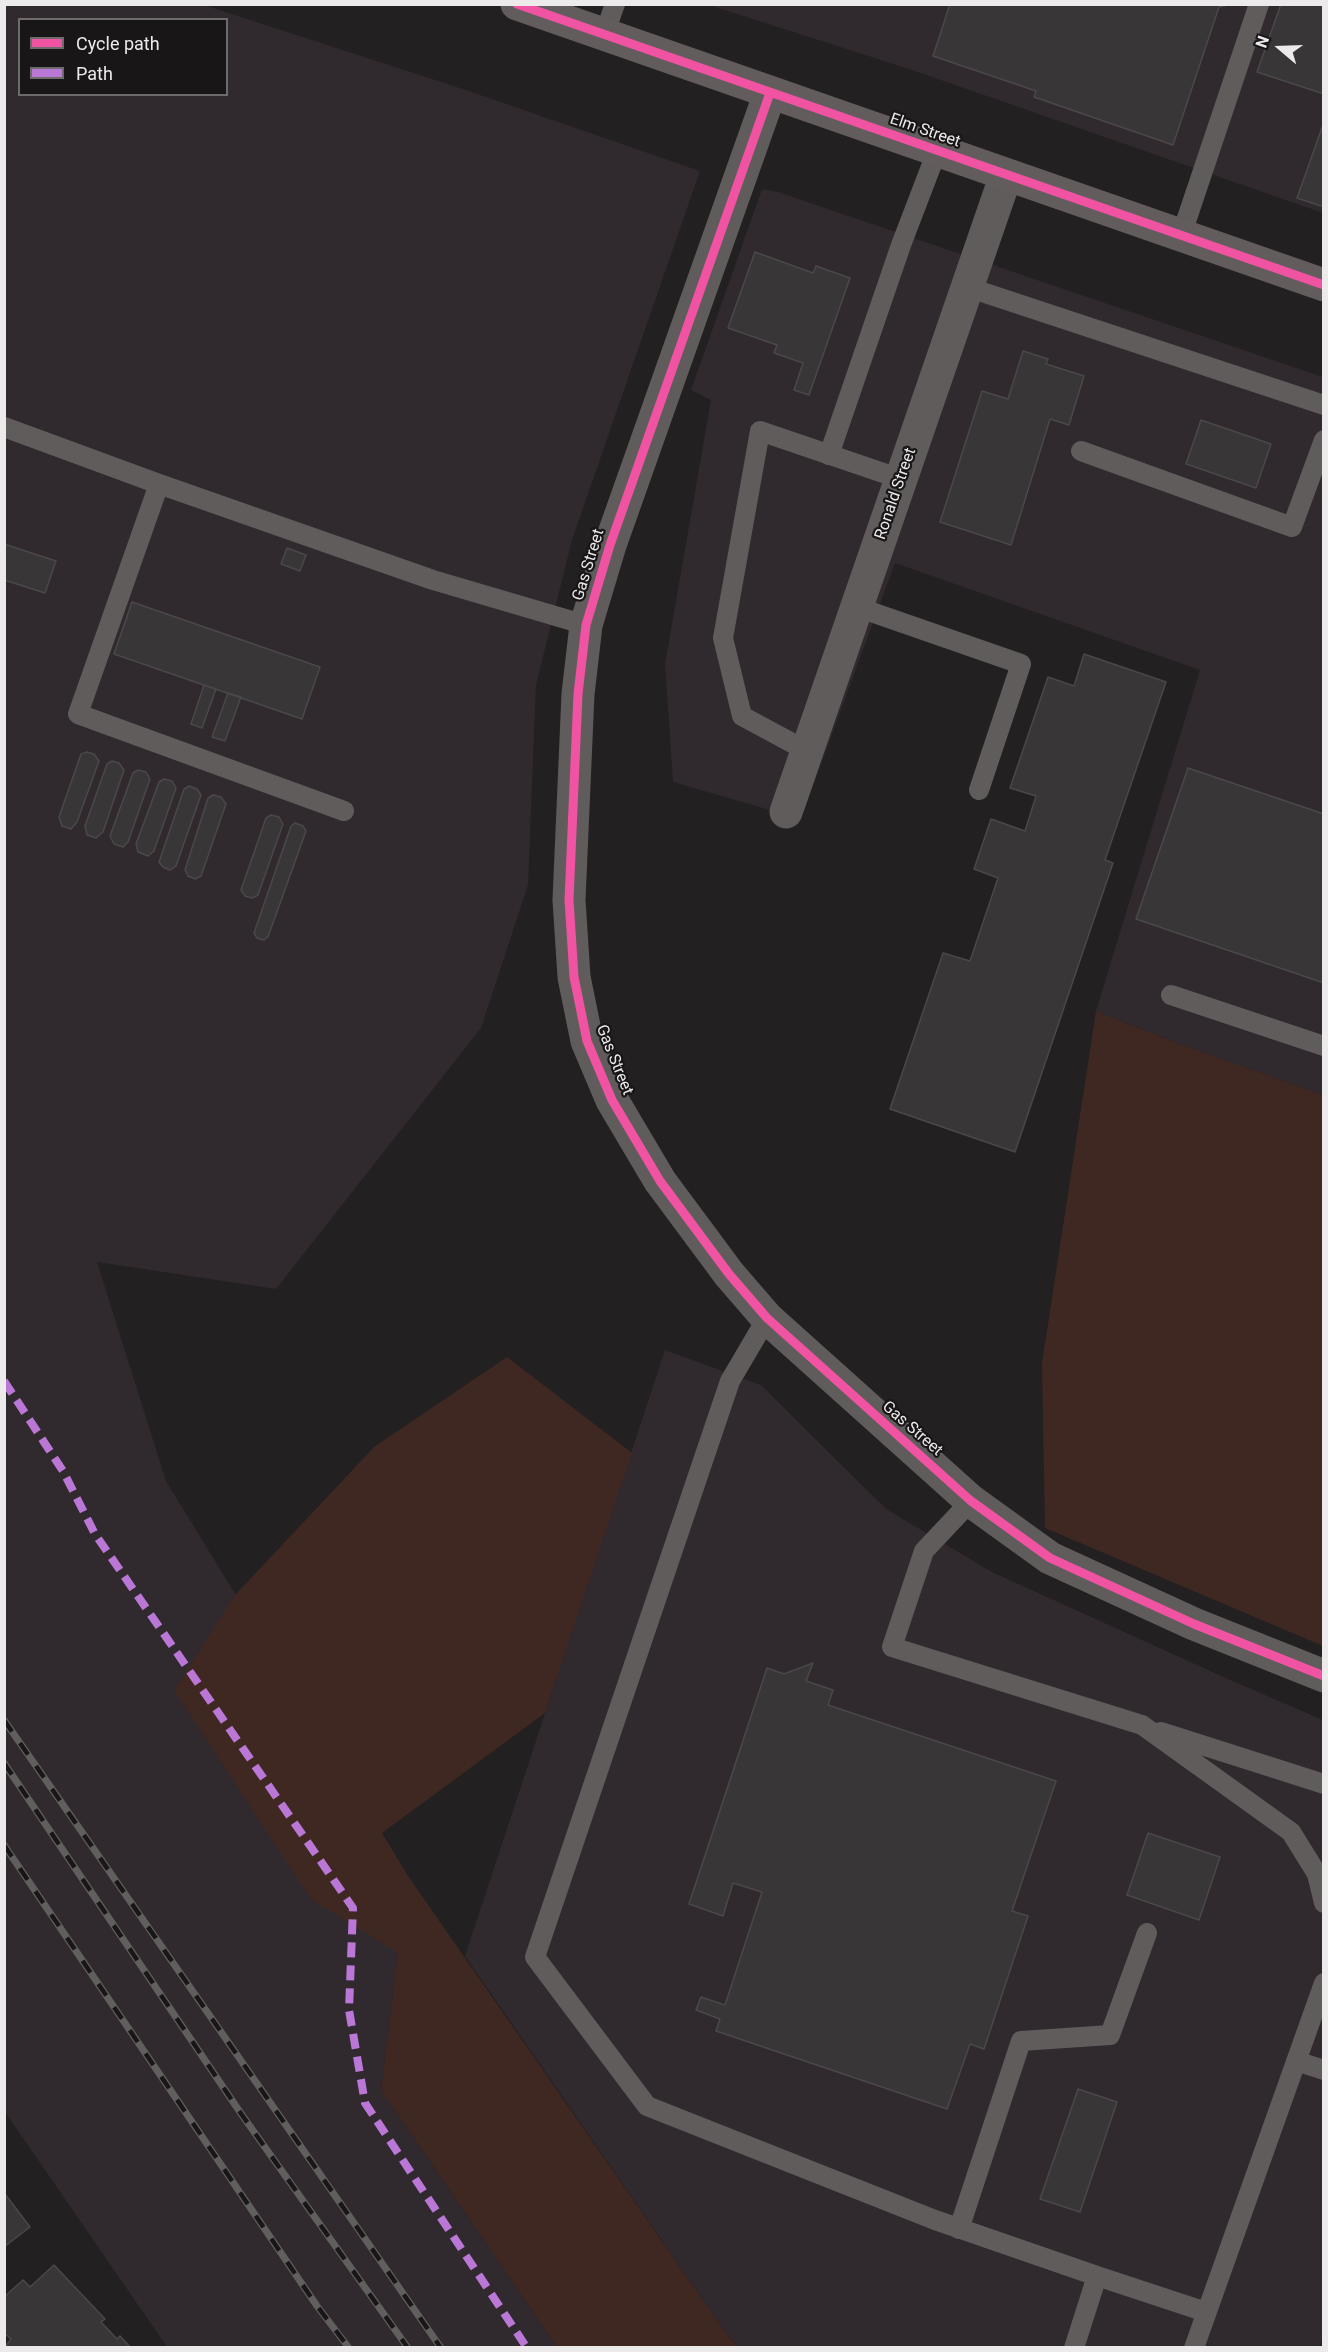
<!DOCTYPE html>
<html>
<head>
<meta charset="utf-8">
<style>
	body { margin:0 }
	#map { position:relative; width:1328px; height:2352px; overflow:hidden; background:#222021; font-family:Roboto,sans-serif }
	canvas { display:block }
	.frame { position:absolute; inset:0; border:6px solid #eceaeb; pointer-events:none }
	.legend { position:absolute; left:18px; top:18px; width:210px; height:78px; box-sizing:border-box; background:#191618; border:2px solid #6d6b6c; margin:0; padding:8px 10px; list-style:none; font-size:18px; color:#eceaeb }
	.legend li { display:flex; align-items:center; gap:12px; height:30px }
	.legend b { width:30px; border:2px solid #6d6b6c }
	.north { position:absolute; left:1250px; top:18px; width:60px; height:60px; -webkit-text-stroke:4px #191618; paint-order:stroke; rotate:289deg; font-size:16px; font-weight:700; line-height:24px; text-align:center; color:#eceaeb }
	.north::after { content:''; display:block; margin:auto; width:21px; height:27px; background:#eceaeb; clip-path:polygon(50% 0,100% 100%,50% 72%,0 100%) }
</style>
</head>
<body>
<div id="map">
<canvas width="1328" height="2352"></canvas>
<div class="frame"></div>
<ul class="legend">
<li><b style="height:8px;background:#f153a3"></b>Cycle path</li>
<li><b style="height:8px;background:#ba77d6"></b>Path</li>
</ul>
<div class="north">N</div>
</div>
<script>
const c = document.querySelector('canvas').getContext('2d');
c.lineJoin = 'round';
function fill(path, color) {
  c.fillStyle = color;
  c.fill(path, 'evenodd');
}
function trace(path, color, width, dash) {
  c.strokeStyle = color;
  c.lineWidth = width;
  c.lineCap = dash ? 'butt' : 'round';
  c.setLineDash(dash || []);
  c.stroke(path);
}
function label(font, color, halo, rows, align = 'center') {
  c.font = font + ' Roboto,sans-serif';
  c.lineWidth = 4.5;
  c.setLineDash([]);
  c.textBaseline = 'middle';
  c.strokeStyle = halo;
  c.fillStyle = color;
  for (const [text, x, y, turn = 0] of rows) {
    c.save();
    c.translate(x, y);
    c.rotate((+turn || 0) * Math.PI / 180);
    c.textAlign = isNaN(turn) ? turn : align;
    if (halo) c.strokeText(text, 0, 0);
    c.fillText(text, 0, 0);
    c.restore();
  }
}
fill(new Path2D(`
	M4 5H204L466 90 700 171 572 540 536 685 528 885 481 1028 276 1289 97 1262 166 1481 408 1876 381 2090 557 2347H167L5 2112ZM20 20H226V94H20Z
	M709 5H1323V213L912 70Z
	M762 189 778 192 1323 377V1095L1180 1044 1096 1011 1200 670 895 563 801 819 673 782 665 664 711 400 691 390Z
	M665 1350 761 1385 886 1509 992 1572 1228 1679 1323 1720 1324 2332 1320 2347H738L728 2336 465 1956Z`), '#30292e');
fill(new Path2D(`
	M1096 1011 1180 1044 1323 1095V1646L1045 1528 1042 1363Z
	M507 1357 632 1453 545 1713 382 1833 408 1876 728 2336 738 2347H557L381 2090 398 1953 311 1899 174 1690 236 1594 374 1447Z`), '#3f2822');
const building = new Path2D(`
	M950 4H1233L1219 7 1173 145 1034 97 1036 91 933 56Z
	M1281 4H1324V94L1257 72Z
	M1324 122V207L1297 198Z
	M755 252 813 273 816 266 850 278 809 395 794 390 803 363 774 353 777 345 728 328Z
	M1023 351 1048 359 1046 364 1084 376 1069 425 1050 419 1011 545 940 522 982 391 1008 399Z
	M1201 420 1271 444 1256 488 1186 464Z
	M4 544 56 561 45 593 4 580Z
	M287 548 306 555 300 571 281 564Z
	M132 602 320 667 302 719 114 654Z
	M1084 654 1166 682 1105 860 1113 863 1015 1152 890 1109 943 953 970 961 998 878 974 869 991 819 1025 831 1036 796 1010 788 1048 677 1074 686Z
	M204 685 216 689 202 728 191 724Z
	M228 693 241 697 225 741 212 737Z
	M87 752 94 754 99 761 77 822 71 829 62 826 59 817 81 754Z
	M112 761 119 763 124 770 103 832 96 838 87 835 85 826 107 764Z
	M1188 768 1324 814V983L1136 919Z
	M138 770 146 772 150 779 128 842 123 847 114 844 110 836 133 773Z
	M164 779 172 781 176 788 154 851 148 856 138 852 136 844 159 782Z
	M189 786 197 789 201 795 176 866 170 870 163 867 159 862 184 789Z
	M213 795 221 797 226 804 201 876 195 879 188 876 185 870 208 798Z
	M271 815 279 817 283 824 258 895 252 898 245 896 241 890 266 818Z
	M295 823 303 826 306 831 268 937 264 940 257 938 254 933 291 826Z
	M813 1663 806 1681 833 1690 828 1705 1056 1781 1012 1911 1028 1916 984 2049 970 2044 947 2109 716 2031 720 2019 696 2010 701 1997 725 2005 762 1892 733 1883 723 1916 689 1904 767 1668 784 1674Z
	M1148 1833 1220 1857 1199 1920 1127 1895Z
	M1078 2089 1117 2102 1080 2212 1040 2199Z
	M5 2194 30 2227 4 2247V2195Z
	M54 2265 105 2319 101 2322 117 2339 120 2336 131 2348H4L11 2339 4 2333V2297L23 2280 30 2287Z`);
fill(building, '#383637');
trace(building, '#4a484a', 1.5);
trace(new Path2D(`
	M604 35 615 4
	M1181 236 1259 4
	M967 287 1324 405
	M4 427 159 484 433 580 586 625
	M1081 451 1292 527 1324 440
	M829 455 901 245 937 151
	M159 484 78 714 344 811
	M857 607 1021 664 979 790
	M807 751 742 716 723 638 760 431 901 479
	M1171 995 1324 1046
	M767 1318 730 1381 535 1957 647 2106 935 2220 1097 2276 1074 2348
	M971 1501 924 1551 892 1647 1142 1725 1291 1832 1317 1874 1324 1903
	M1161 1732 1324 1784
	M1296 2061 1324 2070
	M959 2229 1021 2041 1110 2035 1147 1933
	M1097 2276 1206 2312
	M1194 2348 1324 1983`), '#605c5c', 20);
trace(new Path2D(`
	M770 93 610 545 586 625 578 694 569 900 574 977 587 1041 612 1100 660 1181 729 1274 767 1318 971 1501 1050 1558 1194 1624 1324 1676
	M786 812 1006 175`), '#605c5c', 33);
trace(new Path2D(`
	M517 4 1324 285`), '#625c5d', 33);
const rail = new Path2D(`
	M4 1720 441 2348
	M4 1763 242 2115 408 2348
	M4 1845 317 2306 349 2348`);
trace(rail, '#615e5e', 7);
trace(rail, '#191618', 4.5, [14]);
trace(new Path2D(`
	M4 1381 63 1471 95 1534 353 1908 349 2010 365 2103 527 2348`), '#ba77d6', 8, [15, 8]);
trace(new Path2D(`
	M517 4 1324 285
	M770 93 610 545 586 625 578 694 569 900 574 977 587 1041 612 1100 660 1181 729 1274 767 1318 971 1501 1050 1558 1194 1624 1324 1676`), '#f153a3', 9);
label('16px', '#eceaeb', '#191618', [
	["Elm Street",925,131,19],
	["Ronald Street",896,494,-71],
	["Gas Street",589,565,-73],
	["Gas Street",614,1060,68],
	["Gas Street",912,1429,41]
]);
</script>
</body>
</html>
